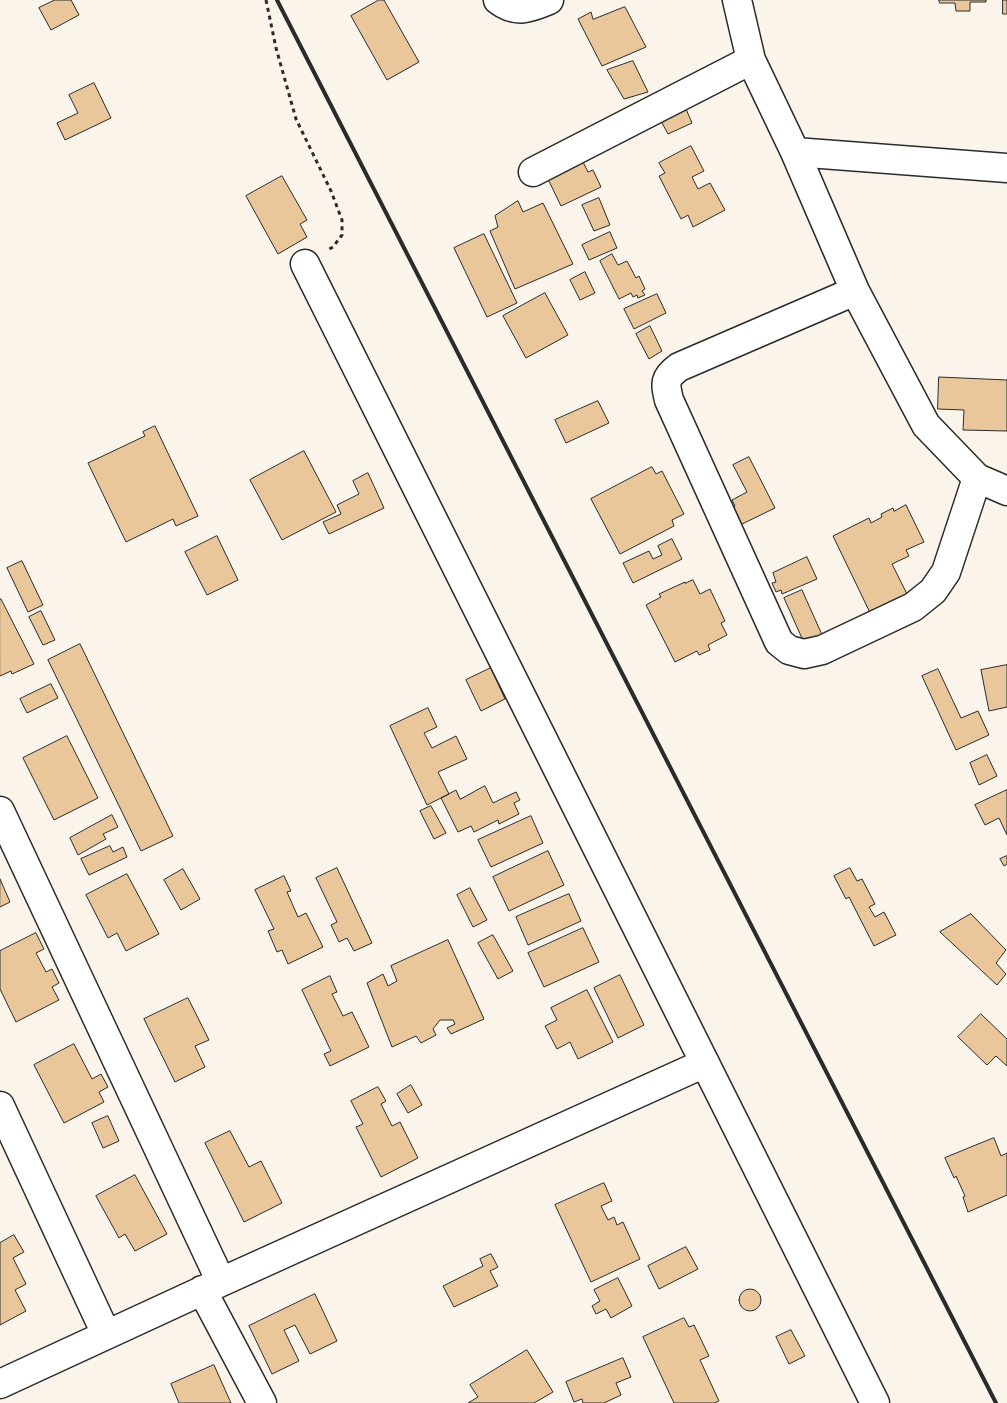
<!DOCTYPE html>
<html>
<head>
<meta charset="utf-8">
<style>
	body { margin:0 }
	canvas { display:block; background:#fbf4eb }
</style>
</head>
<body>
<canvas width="1007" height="1403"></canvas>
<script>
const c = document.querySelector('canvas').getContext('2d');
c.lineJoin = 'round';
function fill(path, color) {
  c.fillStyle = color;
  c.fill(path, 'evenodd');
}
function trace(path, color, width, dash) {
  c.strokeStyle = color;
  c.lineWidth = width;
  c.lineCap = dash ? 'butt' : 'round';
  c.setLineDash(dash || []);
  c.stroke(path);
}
const building = new Path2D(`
	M55 0H71L79 15 51 30 39 8Z
	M379 0H384L419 62 387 80 351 16Z
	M939 0H986V2H970V11H956L955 3H940Z
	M1003 0H1007V14H1003Z
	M625 7 646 47 602 66 578 19 591 12 593 19Z
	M633 61 648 92 624 99 607 70Z
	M94 83 111 118 65 140 57 123 78 113 69 95Z
	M686 109 692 123 668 134 661 121Z
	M691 146 704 171 692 177 698 189 710 183 725 210 693 227 688 215 681 219 659 176 665 173 659 163Z
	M583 162 588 172 593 170 601 187 561 206 548 179Z
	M282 176 307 220 300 224 307 237 278 254 246 196Z
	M599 198 610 225 594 231 582 205Z
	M518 201 523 212 543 203 573 264 515 289 490 231 498 227 495 216Z
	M610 232 617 248 589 260 582 245Z
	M484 234 517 303 487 317 454 248Z
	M612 254 618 265 627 261 636 278 639 276 645 289 642 291 645 295 638 298 637 295 633 297 631 293 619 299 600 261Z
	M585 272 595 293 580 300 570 280Z
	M545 293 568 335 526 358 503 316Z
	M657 294 666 313 634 329 624 309Z
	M650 326 662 351 649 359 636 334Z
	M939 377 1007 380V431L963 430 964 410 938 409Z
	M598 401 609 423 566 443 555 420Z
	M155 426 198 516 176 526 173 519 126 542 88 463 145 436 143 432Z
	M304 451 336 512 282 540 250 480Z
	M749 457 775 508 740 525 731 509 735 506 732 500 747 492 733 465Z
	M652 467 656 474 662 471 684 514 672 520 674 526 620 554 591 499Z
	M368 473 384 508 329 534 323 522 341 514 337 505 359 494 353 481Z
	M906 505 924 542 906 550 909 556 892 564 912 604 875 623 833 536 869 518 871 523 882 517 881 514 893 508 894 511Z
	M217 536 238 580 207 595 185 552Z
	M672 539 682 559 633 583 623 563 649 551 653 559 662 555 658 546Z
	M807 557 817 579 782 594 781 590 776 592 772 583 776 582 773 573Z
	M22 561 43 605 28 612 7 568Z
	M693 580 700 594 710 589 725 621 721 623 727 635 708 645 710 650 699 655 697 651 675 662 646 605 661 597 659 594 685 582V583Z
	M802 590 823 637 805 645 784 598Z
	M0 599H1L34 664 12 674 11 671 0 676Z
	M41 611 55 640 43 645 29 617Z
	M80 644 173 836 141 851 48 660Z
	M1007 665V707L989 711 981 670Z
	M491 668 505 699 481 711 466 680Z
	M938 669 961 718 978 711 989 735 956 750 922 676Z
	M51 684 58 698 27 713 20 699Z
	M428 708 437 727 424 733 432 748 456 736 467 759 438 772 449 794 427 805 390 726Z
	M67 736 98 798 54 820 23 758Z
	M987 755 997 776 979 785 970 763Z
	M485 786 493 803 516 792 520 800 514 803 519 814 499 824 498 820 474 832 471 826 458 832 441 798 456 790 460 799Z
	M1007 790V835L999 818 985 825 975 805Z
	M431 806 446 833 434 839 420 811Z
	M112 815 118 827 103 834 106 839 78 855 70 838Z
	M531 816 543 843 491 867 478 840Z
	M110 846 113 852 123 847 127 857 89 875 81 859Z
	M548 851 564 885 509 911 493 877Z
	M1007 856V864L1004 866 1000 859Z
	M337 868 372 943 354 951 347 938 339 942 331 925 337 922 316 878Z
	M850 868 857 881 862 879 875 904 869 907 875 917 884 912 896 935 874 946 849 897 846 899 834 876Z
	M183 869 200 899 181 910 164 880Z
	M127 874 159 934 126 951 117 933 108 938 86 895Z
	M284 876 291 891 287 892 298 917 306 913 323 947 288 964 282 950 277 952 268 931 274 929 255 890Z
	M0 879 10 902 0 907Z
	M470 888 487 920 473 927 457 895Z
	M569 894 581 921 528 945 516 917Z
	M971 914 1006 950 996 963 1006 974 997 985 940 932Z
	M583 928 599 962 544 987 528 953Z
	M36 933 44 949 36 953 46 972 52 969 59 983 52 987 59 1000 16 1022 0 989V951Z
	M493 935 513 971 498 979 478 943Z
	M448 940 484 1019 451 1034 447 1028 455 1024 453 1020H440L433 1029 436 1035 421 1043 416 1036 392 1047 367 983 383 974 388 986 397 981 391 966Z
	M620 975 644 1025 618 1038 594 988Z
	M330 976 337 992 332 994 343 1016 352 1012 369 1047 330 1066 324 1054 331 1051 302 990Z
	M587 990 613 1042 578 1059 570 1042 557 1049 545 1026 557 1020 551 1008Z
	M188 998 209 1040 195 1046 205 1067 175 1082 144 1019Z
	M981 1014 1007 1039V1066L996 1056 987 1065 958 1037Z
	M74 1044 92 1079 101 1074 108 1087 99 1092 104 1102 64 1123 34 1065Z
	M411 1085 422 1105 408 1113 397 1094Z
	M378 1087 386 1101 381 1104 392 1126 400 1122 418 1158 381 1177 356 1127 363 1124 351 1101Z
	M108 1116 119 1141 103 1148 92 1123Z
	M230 1131 249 1167 261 1161 282 1203 244 1222 205 1143Z
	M994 1138 1001 1156 1007 1153V1195L968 1212 963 1197 965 1196 956 1176 954 1178 945 1158Z
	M135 1175 167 1234 135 1251 125 1234 119 1238 96 1196Z
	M604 1183 612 1201 601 1206 608 1220 614 1217 617 1225 623 1222 640 1259 591 1282 555 1205Z
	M14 1235 24 1252 13 1258 26 1284 15 1290 26 1311 0 1325V1243Z
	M686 1247 698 1269 659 1289 648 1266Z
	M491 1254 498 1267 490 1271 498 1286 454 1307 443 1286 483 1266 480 1259Z
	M618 1278 632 1306 611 1318 606 1309 596 1314 592 1306 600 1301 594 1290Z
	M739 1300a11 11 0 1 1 22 0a11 11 0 1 1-22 0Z
	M315 1294 337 1341 310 1354 295 1325 284 1330 299 1361 272 1374 249 1326Z
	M684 1318 689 1327 694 1325 709 1356 700 1360 719 1401 714 1403H674L643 1337Z
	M791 1330 805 1356 789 1364 776 1337Z
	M527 1350 553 1392 534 1403H468L478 1397 470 1385Z
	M623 1358 631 1377 616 1383 621 1395 604 1403H583L582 1399 574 1402 566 1382Z
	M214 1365 231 1403H179L171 1384Z`);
fill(building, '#e9c79b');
trace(building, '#2b2b2b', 1);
const minor = new Path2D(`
	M498 0C516 14 530 8 549 0
	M737 0 751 60 795 152 855 291 926 425 977 478 1007 491
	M795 152 1007 168
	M533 172 751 60
	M305 264 875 1403
	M855 291 679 367C664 378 665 383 669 400L779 642 789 650 804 654 822 650 913 607 933 591 946 572 977 478
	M0 811 221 1282
	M0 1106 106 1334
	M202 1290 262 1403
	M0 1384 221 1282 705 1063`);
trace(minor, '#2b2b2b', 31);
trace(new Path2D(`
	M266 0 276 48 296 119 331 191 342 220V235L333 247 326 251`), '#2b2b2b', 3, [4, 4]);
trace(minor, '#fff', 28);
trace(new Path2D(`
	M277 0 996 1403`), '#2b2b2b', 4);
</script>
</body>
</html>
